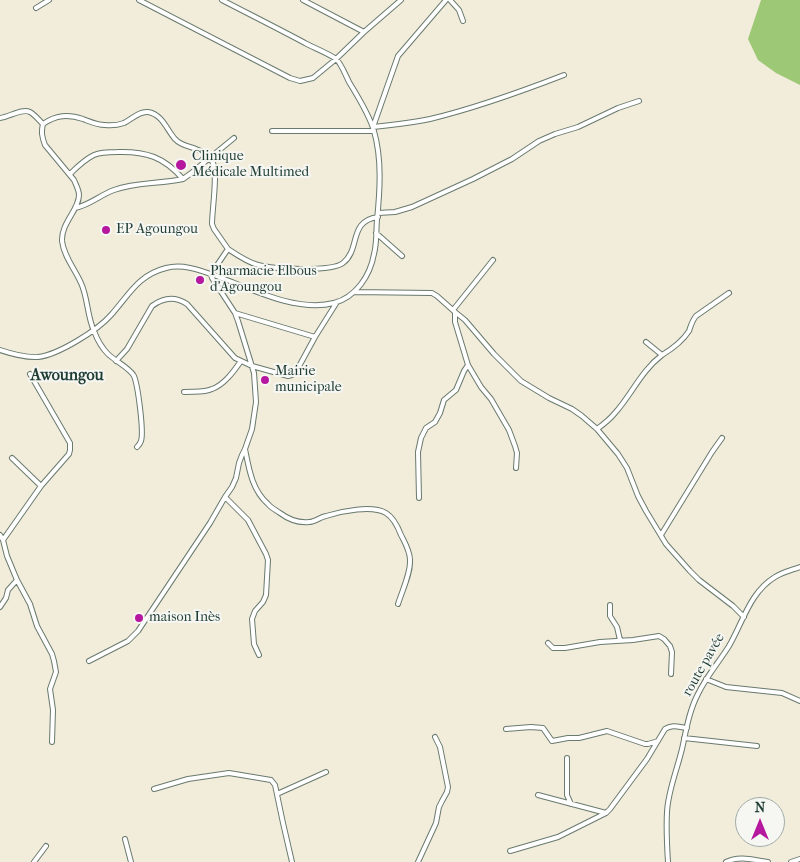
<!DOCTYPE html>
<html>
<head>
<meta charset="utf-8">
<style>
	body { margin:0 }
	#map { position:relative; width:800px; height:862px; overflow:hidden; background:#f2ecdb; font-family:"IM FELL French Canon",serif }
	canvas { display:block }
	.north { position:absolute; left:735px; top:797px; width:50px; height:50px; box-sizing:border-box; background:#f6f6f2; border:1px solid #a0aca6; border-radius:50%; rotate:0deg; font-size:14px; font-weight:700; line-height:20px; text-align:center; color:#1f3d34 }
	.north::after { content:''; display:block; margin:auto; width:18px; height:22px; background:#b5179e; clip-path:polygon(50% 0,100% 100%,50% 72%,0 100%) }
</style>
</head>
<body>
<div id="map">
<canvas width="800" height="862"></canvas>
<div class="north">N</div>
</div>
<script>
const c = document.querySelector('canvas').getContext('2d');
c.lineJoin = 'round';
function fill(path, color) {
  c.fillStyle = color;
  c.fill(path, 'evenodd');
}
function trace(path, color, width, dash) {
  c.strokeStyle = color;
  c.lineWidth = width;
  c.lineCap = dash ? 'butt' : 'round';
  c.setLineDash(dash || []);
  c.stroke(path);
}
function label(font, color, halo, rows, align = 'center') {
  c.font = font + ' "IM FELL French Canon",serif';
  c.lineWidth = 4;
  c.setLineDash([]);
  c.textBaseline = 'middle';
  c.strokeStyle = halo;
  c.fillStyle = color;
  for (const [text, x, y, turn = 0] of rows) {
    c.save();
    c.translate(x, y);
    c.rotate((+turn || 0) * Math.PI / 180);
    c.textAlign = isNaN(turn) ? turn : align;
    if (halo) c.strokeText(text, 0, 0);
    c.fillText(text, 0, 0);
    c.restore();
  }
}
fill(new Path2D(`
	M761 0H800V85L776 73 758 60 748 39Z`), '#9dc875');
const minor = new Path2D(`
	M139 0 290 78 300 81 313 78 336 59 364 32 401 0
	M303 0 364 32
	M446 0 398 56 373 127C392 125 411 123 430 119 476 108 520 92 564 75
	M450 0 459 10 463 21
	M36 8 49 0
	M0 118C9 117 22 108 30 112 34 114 39 120 43 124
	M272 131H374
	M70 174C77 167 85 159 94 155 101 152 110 152 117 152 146 151 164 157 183 179L190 174 234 138
	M75 208C90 205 100 195 114 190 136 182 160 184 183 179
	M378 213 395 212 412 207 473 179 512 159 539 141 555 134 578 127 618 108 639 101
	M376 233 402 256
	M228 249C237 255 247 262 258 265 272 269 332 272 343 263 361 249 348 221 378 217
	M354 292 432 293 437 296 455 312V322L468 365 481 387 491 399 509 430 515 446 517 453 516 468
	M453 310 493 260
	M455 312 465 320 494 354 521 381 549 398 572 409 582 416 597 429 618 454 627 468 638 496 646 511 666 544 690 571 699 580 733 606 744 617
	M235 313 315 337
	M0 350C12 354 25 358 38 357 58 355 98 330 111 315 129 295 138 275 166 268 185 263 204 272 222 278 255 291 298 312 334 303 356 297 370 276 374 254 377 243 376 231 377 220 380 190 382 159 374 131 369 114 358 97 349 82 346 76 341 63 336 59 330 54 312 47 305 43 277 28 249 14 222 0
	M662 355C672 349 682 342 689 331 691 325 692 321 696 316L729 293
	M116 361 127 349 152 306C164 297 175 296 187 304L235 358 252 366 288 376 292 375 297 370 315 337 337 302
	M184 392C193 391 204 393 212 389 224 385 234 371 241 361
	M597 429C604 424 610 419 615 413 632 394 641 371 662 355L646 342
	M245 449C249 469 252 490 268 504 271 508 276 510 280 513 288 519 299 523 309 522 315 522 320 517 326 516 342 511 372 505 386 513 394 518 398 527 401 535 405 543 410 551 410 560 411 573 402 591 398 604
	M12 458 41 486
	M225 497 248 520 266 554 268 560 266 595 263 602 255 611 252 619 254 644 259 655
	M419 498 418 452 421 438 426 428 435 422 440 413 444 400 456 390 464 371 468 365
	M0 535 3 540 7 556 17 580 8 590 6 598 0 607
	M661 535 712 452 722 438
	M3 540 41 486 69 454 70 450V443L30 374
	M17 580 30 604 37 626 52 654 54 661 56 672 50 689 53 710 52 742
	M610 605V616L617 627 620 640
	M548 643 553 648H565L600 642 633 640 659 636 664 639 670 646 672 652 671 674
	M89 661 128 641 138 631 210 523 225 497 232 487 236 478 239 463 242 455 245 449 252 429 256 402 254 373 238 321 235 313 212 278 211 274 228 249 214 229 212 224C212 210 218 173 213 163 211 159 206 154 202 152 193 146 182 147 175 139 167 130 162 114 148 112 139 111 132 119 124 123 118 125 112 126 105 125 97 125 91 122 83 119 68 114 56 115 43 124 41 132 42 137 45 145L74 180C76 185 79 190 79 195 79 210 61 223 62 241 64 257 75 269 81 283 88 298 87 316 94 331 97 339 102 348 108 354 115 361 130 368 134 376 138 386 144 432 141 441 140 444 139 445 137 447
	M706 679 726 687 782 693 800 701
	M506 729 531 727 543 728 552 741 568 738H579L607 731 645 744H648L658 741
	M684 738 757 746
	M567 758V795L571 804
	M154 789 188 779 229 773 271 780 275 785 283 823 292 862
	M277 794 326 772
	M538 795 606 813
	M125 839 131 862
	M510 851 558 837 606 813 610 809 647 759 665 729C672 724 679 727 687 728
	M34 862 46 846
	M418 862 436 823 439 807 442 801 447 792 448 787 440 747 435 737
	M668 862C667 846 666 829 667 812 668 791 677 770 682 749 686 731 689 711 698 694 706 677 719 662 729 646 743 622 750 592 775 577 783 572 792 570 800 567
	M726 862C739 855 754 860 768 862
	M791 862 800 859`);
trace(minor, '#697a6e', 6);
trace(minor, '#fff', 4);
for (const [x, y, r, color] of [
	[181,165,6,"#b5179e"],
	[106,230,5,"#b5179e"],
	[200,280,5,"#b5179e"],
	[265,380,5,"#b5179e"],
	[139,618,5,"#b5179e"]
]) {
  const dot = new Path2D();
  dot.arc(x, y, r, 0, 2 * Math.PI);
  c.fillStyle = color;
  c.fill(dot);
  trace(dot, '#f6f6f2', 2);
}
label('14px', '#1f3d34', '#f6f6f2', [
	["Clinique",192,157],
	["Médicale Multimed",192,173],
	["EP Agoungou",116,230],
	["Pharmacie Elbous",210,272],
	["d'Agoungou",210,288],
	["Mairie",275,372],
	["municipale",275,388],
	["maison Inès",149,618]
], 'left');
label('14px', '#1f3d34', '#f6f6f2', [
	["route pavée",704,665,-60]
]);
label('bold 16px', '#1f3d34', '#f6f6f2', [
	["Awoungou",67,376]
]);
</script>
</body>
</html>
